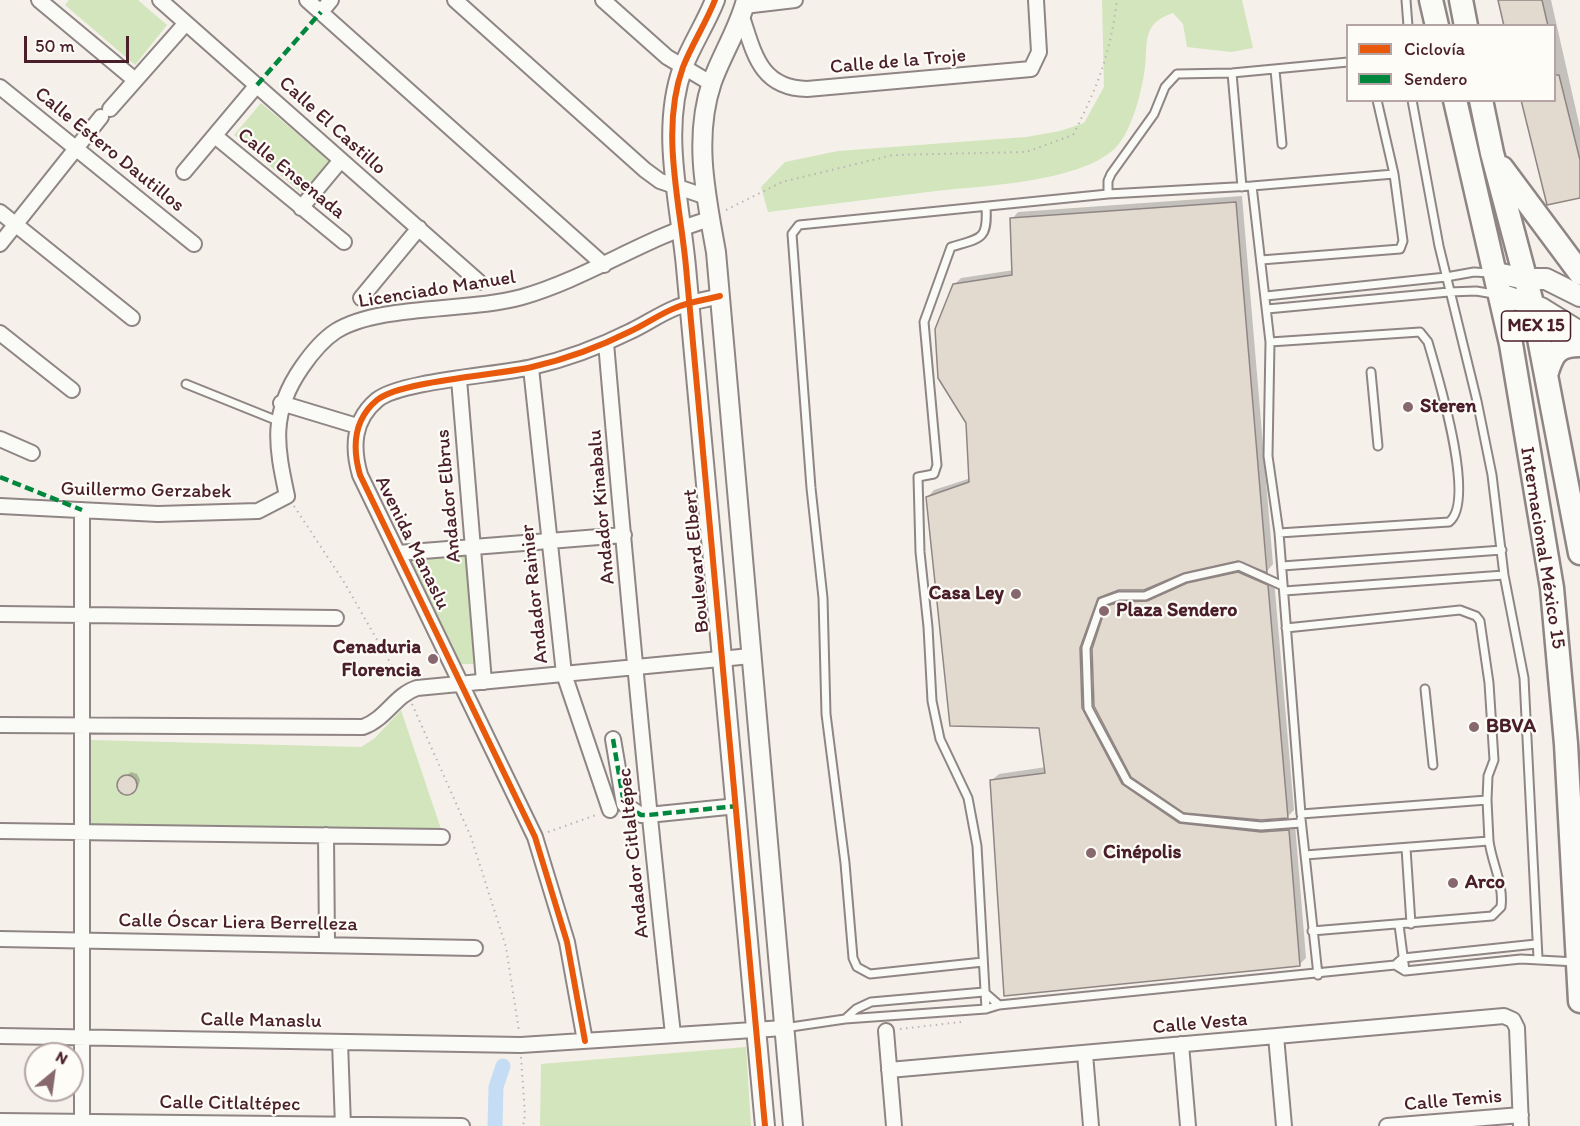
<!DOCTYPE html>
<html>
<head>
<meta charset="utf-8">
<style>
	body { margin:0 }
	#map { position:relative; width:1580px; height:1126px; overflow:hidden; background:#f5f1ea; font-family:Itim,sans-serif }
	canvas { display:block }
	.legend { position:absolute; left:1346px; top:24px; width:210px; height:78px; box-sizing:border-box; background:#fdfcf7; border:2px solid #b5a4a5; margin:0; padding:8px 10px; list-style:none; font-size:18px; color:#4a1f2b }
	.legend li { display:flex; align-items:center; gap:12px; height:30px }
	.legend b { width:30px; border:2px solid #b5a4a5 }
	.north { position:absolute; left:24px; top:1042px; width:60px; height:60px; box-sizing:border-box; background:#fdfcf7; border:2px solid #b5a4a5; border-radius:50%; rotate:29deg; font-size:16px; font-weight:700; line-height:24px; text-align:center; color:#4a1f2b }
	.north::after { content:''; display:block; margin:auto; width:21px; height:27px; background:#86686e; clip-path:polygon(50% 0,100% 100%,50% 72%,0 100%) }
	.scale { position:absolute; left:24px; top:36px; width:105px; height:27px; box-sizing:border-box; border:3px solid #4a1f2b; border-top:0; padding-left:8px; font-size:18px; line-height:21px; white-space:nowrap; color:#4a1f2b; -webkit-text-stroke:4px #fdfcf7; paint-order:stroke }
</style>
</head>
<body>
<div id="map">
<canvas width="1580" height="1126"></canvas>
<ul class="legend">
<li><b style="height:8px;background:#e8590c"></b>Ciclovía</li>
<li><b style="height:8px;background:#00873e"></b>Sendero</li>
</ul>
<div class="north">N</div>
<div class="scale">50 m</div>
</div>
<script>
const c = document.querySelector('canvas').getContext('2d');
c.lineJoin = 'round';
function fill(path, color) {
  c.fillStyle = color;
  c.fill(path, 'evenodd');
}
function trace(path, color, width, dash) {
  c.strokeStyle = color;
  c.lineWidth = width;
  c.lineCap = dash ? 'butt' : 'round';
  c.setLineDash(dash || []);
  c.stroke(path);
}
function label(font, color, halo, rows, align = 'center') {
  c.font = font + ' Itim,sans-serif';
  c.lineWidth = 4.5;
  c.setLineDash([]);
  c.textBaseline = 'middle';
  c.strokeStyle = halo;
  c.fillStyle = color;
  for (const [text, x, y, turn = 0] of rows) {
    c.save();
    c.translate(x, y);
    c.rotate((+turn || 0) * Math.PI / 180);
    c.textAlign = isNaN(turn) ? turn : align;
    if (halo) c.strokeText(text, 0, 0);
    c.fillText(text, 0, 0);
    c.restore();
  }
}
fill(new Path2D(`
	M69 0H138L167 25 135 65 65 5Z
	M1102 0H1242L1253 48 1231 52 1187 47 1183 24 1173 13C1142 23 1148 41 1145 67 1142 91 1131 136 1112 151 1075 182 984 186 936 191 880 198 824 205 768 212L761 187 785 162 838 151 1026 137 1060 131 1084 123 1104 87Z
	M261 103 334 165 306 197 234 135Z
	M465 547 475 664H459L405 551Z
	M401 710 441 829 90 824V740L361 747 375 738Z
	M746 1047 751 1126H540L541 1064Z`), '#d3e5bc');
fill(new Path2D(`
	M1500 0H1551L1580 128V196L1554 100V26H1506Z
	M1242 196 1273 564 1267 571 1238 559 1103 595 1086 640 1089 701 1129 778 1186 817 1268 826 1295 824 1306 958 1300 964 992 780 999 774 1046 767 1040 727 928 497 934 490 971 478 968 423 954 285 961 278 1014 270 1012 219 1018 212Z
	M1246 566 1274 579 1294 810 1287 817 1108 607 1115 600 1128 596 1155 595 1195 577Z
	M131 772 137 774 140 780 138 787 128 794 121 792 119 786 121 780Z`), '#0003');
trace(new Path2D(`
	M495 1126 496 1087 503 1066`), '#c4ddf4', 15);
const building = new Path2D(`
	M1498 0H1542L1548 26H1504Z
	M1554 75H1559L1580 160V198L1547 205 1521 100H1554Z
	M1236 202 1267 573 1238 561 1184 573 1144 590H1119L1098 598 1080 648 1082 708 1122 784 1179 823 1261 832 1289 830 1300 966 1004 996 990 780 1045 773 1039 728 950 726 926 497 969 482 966 423 938 378 935 329 953 284 1012 275 1010 218Z
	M1238 572 1268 585 1288 818 1261 820 1184 813 1131 777 1094 706 1092 649 1106 606 1120 602 1147 601 1187 583Z
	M117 785a10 10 0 1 1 20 0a10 10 0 1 1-20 0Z`);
fill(building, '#e2dace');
trace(building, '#8f8584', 1.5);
const service = new Path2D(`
	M1406 0 1408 26
	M1275 70 1282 144
	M1232 73 1242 187
	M1377 100 1394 174
	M1412 100 1439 246 1477 401 1492 475 1504 575 1524 678 1538 958
	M1252 186 1108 194V181L1111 174 1154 114 1165 87 1177 74 1232 73 1348 62
	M1261 260 1400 249 1403 241 1394 174 1252 186 1270 342
	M1266 296 1446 277 1474 272 1490 273
	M1267 309 1449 292 1476 291 1494 294
	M1371 372 1378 446
	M186 384 278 421
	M1279 533 1449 522C1477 501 1437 374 1428 342L1420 332 1270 342 1268 456 1279 533 1301 814 1487 800 1488 776 1494 760 1489 683 1480 621 1476 616 1460 610 1286 628
	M1282 566 1502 550
	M1283 586 1239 566 1185 578 1145 596H1119L1102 602 1086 648 1088 708 1127 781 1182 818 1261 826 1301 823
	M1284 591 1504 575
	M1425 689 1433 765
	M1487 800 1489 841
	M1301 819 1305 855
	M1406 848 1411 924
	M1399 925 1405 971
	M1312 931 1492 916 1501 907C1504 884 1492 864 1489 841L1305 855 1318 975
	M983 962 870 974 857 967 853 958 845 863 826 714 823 598 811 488 792 234 799 225 1108 194
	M1395 965 1405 971 1521 959 1576 962
	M986 1009 977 846 968 798 940 739 932 701 928 627 920 552 918 477 934 474 937 465 924 322 951 247C981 238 988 240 986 207
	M845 1019 856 1009 871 1002 984 992 999 1005
	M784 1028 845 1019 986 1009 999 1005 1395 965 1403 958 1536 944`);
const minor = new Path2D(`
	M39 0 135 80
	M160 0 479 282
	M307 0 604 265
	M455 0 645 170 660 181 704 196
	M603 0 667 57 712 84
	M744 6 795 0
	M321 12 331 0
	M741 14C754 52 759 88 807 89L1031 69 1039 52 1036 0
	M0 87 194 244
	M110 109 186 23
	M215 136 344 242
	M184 172 257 85
	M301 208 341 160
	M0 212 132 318
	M0 244 101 117
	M361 298 419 228
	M0 333 72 390
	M606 343C626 574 647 804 673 1034
	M531 368 564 674 610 810
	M459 379 484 682
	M281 403 357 426
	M0 439 32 453
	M0 506 158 514 258 511 287 496C276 445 270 413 302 367 311 354 322 340 336 331 379 304 469 312 522 297 588 278 644 238 710 219
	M398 553 624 535
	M0 614 336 618
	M0 725 363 727C386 719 395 695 417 688L751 656
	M613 739 624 804 641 815H648L737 806
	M0 831 442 837
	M326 835 327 944
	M0 939 475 948
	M886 1031 894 1126
	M0 1036 521 1045 784 1028
	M1276 1036 1284 1126
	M585 1041 567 942 535 837 360 475C352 447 353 420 377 400 400 381 498 375 532 367 567 359 599 347 631 331 646 324 660 314 675 308 689 302 705 300 720 296
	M340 1042 343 1126
	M1181 1044 1188 1126
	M1085 1054 1091 1126
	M889 1070 1504 1016 1513 1020 1517 1028 1521 1126
	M0 1121 462 1126
	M82 1126V510
	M1387 1126 1521 1115`);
const tertiary = new Path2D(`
	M715 0C706 23 692 44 683 67 660 130 680 202 686 267L765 1126
	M746 0C739 28 722 54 712 82 693 138 706 196 716 252L793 1126`);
const secondary = new Path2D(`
	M1496 273 1526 279H1546L1580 296
	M1500 294 1541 308 1580 332`);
const primary = new Path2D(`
	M1431 0 1437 26
	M1461 0 1466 26
	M1455 100 1511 344 1552 588 1566 744 1580 1001
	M1481 100 1492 153 1533 307 1580 553
	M1502 168 1580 273
	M1546 375C1552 355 1556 345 1580 345`);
trace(service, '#8f8584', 11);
trace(minor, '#8f8584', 18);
trace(tertiary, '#8f8584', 22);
trace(secondary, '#8f8584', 24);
trace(primary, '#8f8584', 27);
trace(new Path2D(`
	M726 210 782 182 893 155 1026 152 1073 135C1098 86 1110 55 1117 0
	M294 506 344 582 400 680
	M412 704 471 837 506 947 519 1031
	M548 832 596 815
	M900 1029 961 1022
	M521 1057 525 1115 523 1126`), '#bab5b4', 2, [1.5, 4.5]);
trace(service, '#fafaf7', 7);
trace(minor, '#fafaf7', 14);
trace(tertiary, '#fafaf7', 18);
trace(secondary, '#fafaf7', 20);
trace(primary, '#fafaf7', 22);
trace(new Path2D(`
	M257 85 321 12
	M0 477 82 510
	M613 739 624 804 641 815H648L737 806`), '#00873e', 4.5, [9, 4.5]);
trace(new Path2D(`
	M715 0C706 23 692 44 683 67 660 130 680 202 686 267L765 1126
	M585 1041 567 942 535 837 360 475C352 447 353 420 377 400 400 381 498 375 532 367 567 359 599 347 631 331 646 324 660 314 675 308 689 302 705 300 720 296`), '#e8590c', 6);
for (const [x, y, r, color] of [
	[1408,407,6,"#86686e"],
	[1016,594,6,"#86686e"],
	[1104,611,6,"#86686e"],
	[433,659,6,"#86686e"],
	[1474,727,6,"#86686e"],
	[1091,853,6,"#86686e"],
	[1453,883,6,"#86686e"]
]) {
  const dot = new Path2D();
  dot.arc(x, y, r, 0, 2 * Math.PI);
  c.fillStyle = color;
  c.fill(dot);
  trace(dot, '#fdfcf7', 2);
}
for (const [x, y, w] of [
	[1536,326,69]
]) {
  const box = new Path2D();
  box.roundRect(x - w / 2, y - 15, w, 30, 4.5);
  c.fillStyle = '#fdfcf7';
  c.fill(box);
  trace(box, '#4a1f2b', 1.5);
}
label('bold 18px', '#4a1f2b', null, [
	["MEX 15",1536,326]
]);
label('20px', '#4a1f2b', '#fdfcf7', [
	["Calle de la Troje",898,62,-5],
	["Calle El Castillo",332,126,42],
	["Calle Estero Dautillos",109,150,39],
	["Calle Ensenada",291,174,39],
	["Licenciado Manuel",437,290,-9],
	["Guillermo Gerzabek",146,491,1],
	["Andador Elbrus",449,496,-95],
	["Andador Kinabalu",602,507,-95],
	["Avenida Manaslu",412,543,64],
	["Internacional México 15",1542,548,81],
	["Boulevard Elbert",697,561,-95],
	["Andador Rainier",535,594,-96],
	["Andador Citlaltépec",634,853,-96],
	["Calle Óscar Liera Berrelleza",238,923,1],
	["Calle Manaslu",261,1021,1],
	["Calle Vesta",1200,1024,-5],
	["Calle Temis",1453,1101,-5],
	["Calle Citlaltépec",230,1104,1]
]);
label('bold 20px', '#4a1f2b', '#fdfcf7', [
	["Steren",1420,407],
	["Casa Ley",1004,594,"right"],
	["Plaza Sendero",1116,611],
	["Cenaduria",421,648,"right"],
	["Florencia",421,671,"right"],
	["BBVA",1486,727],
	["Cinépolis",1103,853],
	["Arco",1465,883]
], 'left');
</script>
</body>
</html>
